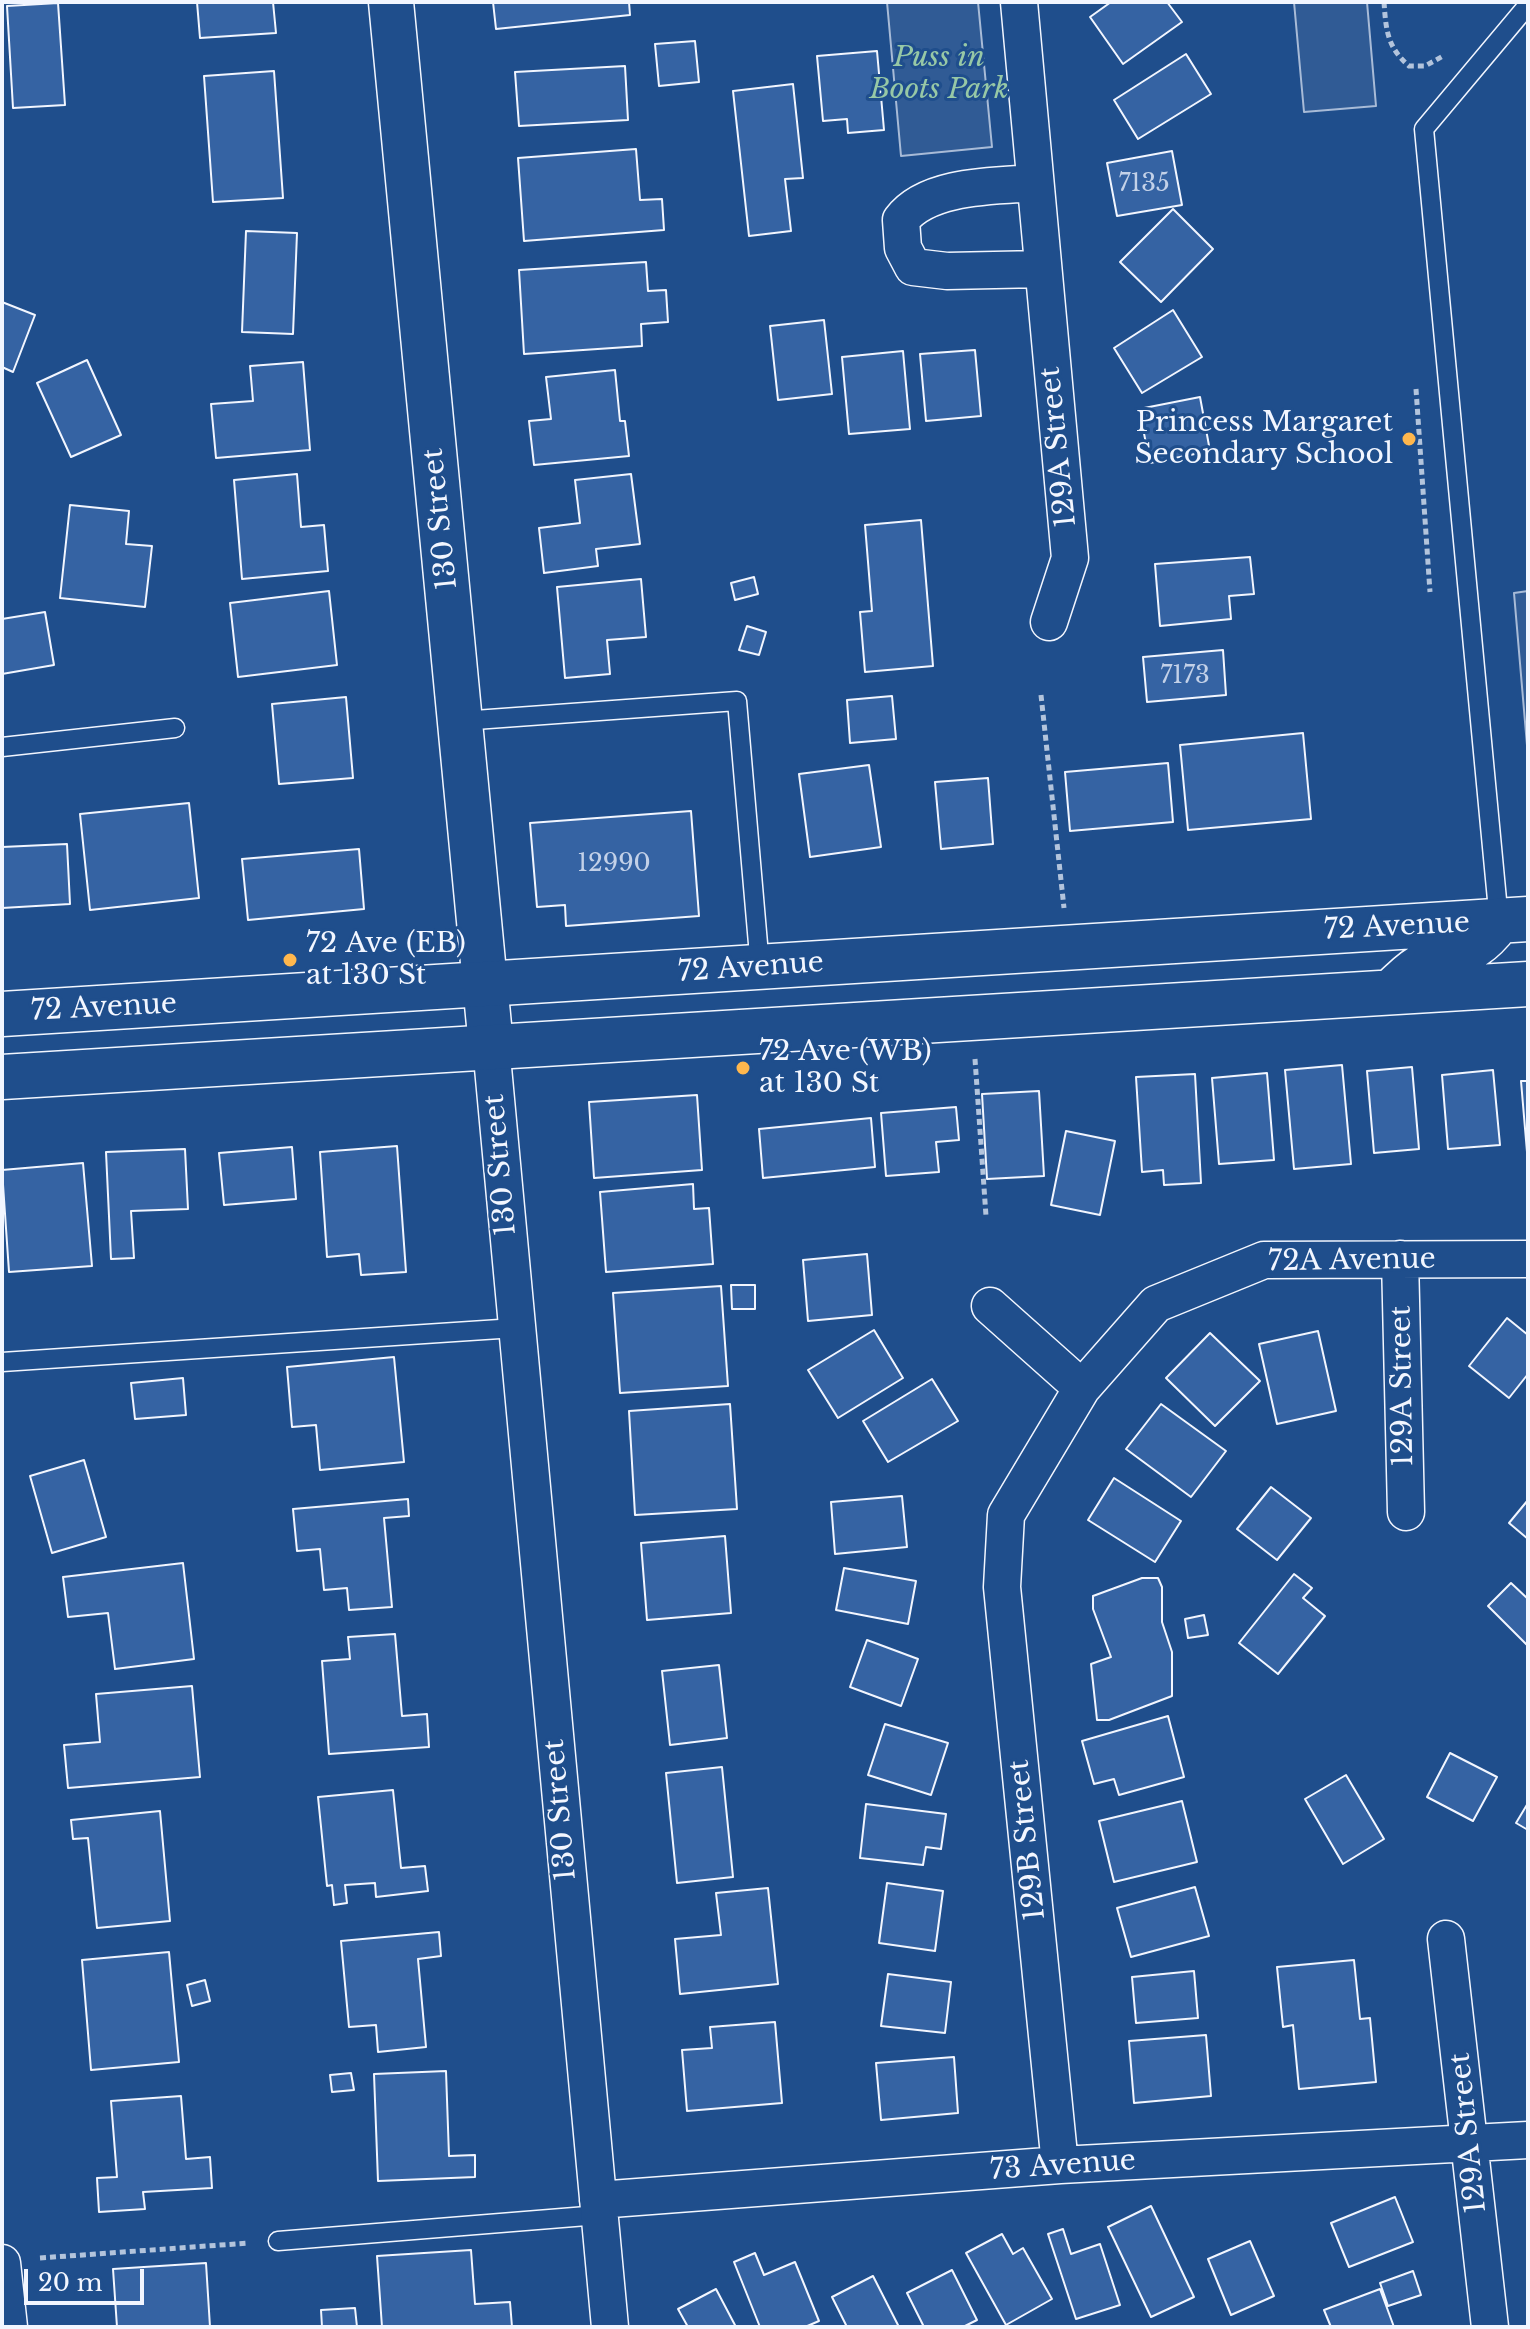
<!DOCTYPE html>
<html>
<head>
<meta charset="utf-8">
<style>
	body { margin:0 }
	#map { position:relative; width:1530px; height:2329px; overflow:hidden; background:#1f4e8c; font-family:"Libre Baskerville",serif }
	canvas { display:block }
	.frame { position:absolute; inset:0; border:4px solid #f2f6ff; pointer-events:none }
	.scale { position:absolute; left:24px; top:2269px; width:120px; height:36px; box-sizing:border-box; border:4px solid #f2f6ff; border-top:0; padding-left:10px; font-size:24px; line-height:28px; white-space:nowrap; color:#f2f6ff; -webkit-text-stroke:6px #1f4e8c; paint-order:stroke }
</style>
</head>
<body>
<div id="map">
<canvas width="1530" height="2329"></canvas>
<div class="frame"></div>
<div class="scale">20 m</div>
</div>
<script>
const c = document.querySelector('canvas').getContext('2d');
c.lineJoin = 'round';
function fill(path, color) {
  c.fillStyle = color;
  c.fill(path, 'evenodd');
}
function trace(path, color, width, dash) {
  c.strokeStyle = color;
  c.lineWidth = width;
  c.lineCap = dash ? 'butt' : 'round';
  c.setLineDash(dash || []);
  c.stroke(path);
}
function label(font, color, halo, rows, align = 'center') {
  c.font = font + ' "Libre Baskerville",serif';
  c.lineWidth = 6;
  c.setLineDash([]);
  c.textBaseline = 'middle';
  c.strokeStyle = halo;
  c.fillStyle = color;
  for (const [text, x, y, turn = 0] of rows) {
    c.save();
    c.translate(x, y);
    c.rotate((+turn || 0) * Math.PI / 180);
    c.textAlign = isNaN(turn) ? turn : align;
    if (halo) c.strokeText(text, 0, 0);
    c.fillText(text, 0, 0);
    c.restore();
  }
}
const built = new Path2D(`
	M887 2H978L992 147 901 156Z
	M1294 2H1367L1376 106 1304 112Z
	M1528 591V757L1514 593Z`);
fill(built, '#305b95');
trace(built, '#a8bbd7', 2);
const building = new Path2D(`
	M197 2H273L276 33 200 38Z
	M493 2H629L630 15 496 29Z
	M1111 2H1167L1182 22 1123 64 1090 17Z
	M58 3 65 105 13 108 7 6Z
	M695 41 699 82 659 86 655 44Z
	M877 51 884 130 848 133 847 119 823 121 817 56Z
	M1186 54 1211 94 1138 139 1114 100Z
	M625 66 628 120 519 126 515 72Z
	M274 71 283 198 213 202 204 76Z
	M793 84 803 178 785 179 791 231 749 236 733 91Z
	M636 149 640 200 662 199 664 230 524 241 518 158Z
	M1172 151 1182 205 1117 216 1107 163Z
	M1173 209 1213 249 1161 302 1120 262Z
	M246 231 297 233 293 334 242 332Z
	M646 262 648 291 666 290 668 322 641 324 642 346 524 354 519 270Z
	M2 302 35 315 13 372 2 367Z
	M1173 310 1202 357 1142 393 1114 348Z
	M824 320 832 394 778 400 770 326Z
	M975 350 981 416 926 421 920 354Z
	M903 351 910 429 849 434 842 357Z
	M87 360 121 435 71 457 37 383Z
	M303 362 310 450 216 458 211 404 253 401 250 366Z
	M615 370 620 421H625L629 456 534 465 529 421 551 419 546 377Z
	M1200 397 1210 451 1150 463 1139 409Z
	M297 474 301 527 324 525 328 571 242 579 234 480Z
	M631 474 640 544 596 549 598 566 544 573 539 528 580 523 575 480Z
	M70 505 129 511 126 544 152 546 145 607 60 598Z
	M921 520 933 666 865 672 860 612 872 611 865 525Z
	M1250 557 1254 594 1229 596 1231 619 1160 626 1155 564Z
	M754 577 758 594 735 600 731 583Z
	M641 579 646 637 607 640 610 674 565 678 557 587Z
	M329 591 337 665 238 677 230 603Z
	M45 612 54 665 2 674V619Z
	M747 626 766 632 759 655 739 650Z
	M1223 650 1226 695 1147 702 1143 657Z
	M892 696 896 739 850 743 847 700Z
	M346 697 353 778 279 784 272 704Z
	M1303 733 1311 819 1188 830 1180 745Z
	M1168 763 1173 822 1070 831 1065 772Z
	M869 765 881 847 810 857 799 774Z
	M988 778 993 844 941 849 935 782Z
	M189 803 199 898 90 910 80 814Z
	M691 811 699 916 566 926 565 905 537 907 530 823Z
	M67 844 70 904 2 908V847Z
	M359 849 364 909 248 920 242 859Z
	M1342 1065 1351 1164 1294 1169 1285 1070Z
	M1412 1067 1419 1149 1374 1153 1367 1071Z
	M1493 1070 1500 1145 1448 1149 1442 1075Z
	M1267 1073 1274 1160 1219 1164 1212 1078Z
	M1195 1074 1201 1183 1164 1185 1163 1170 1142 1172 1136 1077Z
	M1521 1081H1528V1152H1527Z
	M1039 1091 1044 1176 987 1179 982 1094Z
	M697 1095 702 1170 594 1178 589 1102Z
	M956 1107 959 1140 936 1142 939 1172 886 1176 881 1113Z
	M871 1118 875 1167 763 1178 759 1129Z
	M1066 1131 1115 1141 1100 1215 1051 1205Z
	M397 1146 406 1272 361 1275 359 1254 327 1257 320 1152Z
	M292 1147 296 1199 224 1205 219 1153Z
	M185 1149 188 1209 131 1211 134 1258 111 1259 106 1152Z
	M83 1163 92 1266 9 1272 2 1170Z
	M693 1184 694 1209 709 1208 713 1264 606 1272 600 1192Z
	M867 1254 872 1315 808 1321 803 1260Z
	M731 1285H755V1309H732Z
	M721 1286 728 1386 620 1393 613 1293Z
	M1507 1318 1528 1335V1374L1509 1398 1469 1366Z
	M874 1330 903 1378 838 1418 808 1370Z
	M1318 1331 1336 1411 1277 1424 1259 1344Z
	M1210 1333 1260 1381 1215 1426 1166 1378Z
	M394 1357 404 1462 320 1470 316 1425 292 1427 287 1367Z
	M183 1378 186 1415 135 1419 131 1383Z
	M932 1379 958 1421 888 1462 863 1421Z
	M730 1404 737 1509 635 1515 629 1411Z
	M1161 1404 1226 1451 1191 1497 1126 1449Z
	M84 1460 106 1537 52 1553 30 1476Z
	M1114 1478 1181 1521 1155 1562 1088 1520Z
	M1271 1487 1311 1518 1277 1560 1237 1529Z
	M902 1496 907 1547 835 1554 831 1502Z
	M408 1499 409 1516 384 1518 392 1607 349 1610 347 1588 324 1590 320 1549 297 1551 293 1509Z
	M1528 1500V1539L1509 1523Z
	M725 1536 731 1613 647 1620 641 1543Z
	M183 1563 194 1659 115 1669 108 1613 68 1617 63 1577Z
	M844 1568 916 1581 908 1624 836 1610Z
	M1294 1574 1312 1588 1303 1598 1325 1616 1278 1674 1239 1643Z
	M1142 1578H1158L1162 1587V1622L1172 1652V1696L1109 1720H1097L1091 1664 1111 1657 1093 1609V1596Z
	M1511 1583 1528 1599V1646L1488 1606Z
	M1204 1615 1208 1635 1188 1638 1185 1619Z
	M395 1634 402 1716 427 1714 429 1747 329 1754 322 1661 350 1659 348 1637Z
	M867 1640 918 1659 901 1706 850 1687Z
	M719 1665 727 1738 670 1745 662 1671Z
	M192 1686 200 1777 68 1788 64 1745 100 1742 96 1694Z
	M1168 1716 1184 1777 1119 1795 1114 1779 1094 1784 1082 1741Z
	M885 1724 948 1743 931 1795 868 1775Z
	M1450 1753 1497 1777 1473 1821 1427 1797Z
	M722 1767 733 1877 677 1883 666 1773Z
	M1346 1775 1384 1839 1343 1864 1305 1799Z
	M393 1790 401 1868 425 1866 428 1891 376 1897 375 1883 345 1885 347 1903 334 1905 332 1885 327 1886 318 1797Z
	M1182 1801 1197 1862 1114 1882 1099 1821Z
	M1528 1803V1830L1516 1823Z
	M866 1804 946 1814 941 1849 926 1847 923 1865 860 1858Z
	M160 1811 170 1921 97 1928 88 1838 73 1839 71 1820Z
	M887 1883 943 1891 935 1951 879 1943Z
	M1195 1887 1209 1936 1131 1957 1117 1908Z
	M768 1888 778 1984 680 1994 675 1939 721 1935 716 1893Z
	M439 1932 441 1956 418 1959 426 2047 378 2052 376 2025 349 2027 341 1941Z
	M169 1952 179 2062 91 2070 82 1960Z
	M1354 1960 1360 2019 1370 2018 1376 2082 1299 2089 1293 2025 1283 2027 1277 1967Z
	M1194 1971 1198 2018 1136 2023 1132 1977Z
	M888 1974 951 1982 945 2033 881 2026Z
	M205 1980 210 2001 192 2006 187 1985Z
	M775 2022 782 2103 687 2111 682 2050 712 2048 710 2027Z
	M1206 2035 1211 2096 1134 2103 1129 2041Z
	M954 2057 958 2113 881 2120 876 2063Z
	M446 2071 449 2156 475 2155V2177L378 2181 374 2074Z
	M351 2073 354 2090 332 2092 330 2075Z
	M181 2096 186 2159 210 2157 212 2188 143 2192 145 2209 99 2212 97 2178 117 2177 111 2101Z
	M1395 2197 1413 2242 1349 2267 1331 2223Z
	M1151 2206 1194 2297 1151 2317 1108 2227Z
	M1063 2229 1071 2254 1100 2244 1120 2305 1076 2319 1048 2234Z
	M1002 2234 1013 2254 1023 2248 1052 2299 1006 2325 966 2253Z
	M1250 2241 1274 2296 1231 2315 1208 2259Z
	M471 2250 475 2304 510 2302 512 2327H382L377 2256Z
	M755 2253 764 2275 795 2262 819 2321 805 2327H760L734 2262Z
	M206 2263 210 2327H117L113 2269Z
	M952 2270 977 2320 963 2327H924L907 2293Z
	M1413 2271 1421 2295 1388 2306 1380 2283Z
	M873 2276 899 2327H847L832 2297Z
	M716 2289 736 2327H688L678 2309Z
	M1380 2289 1394 2327H1331L1324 2310Z
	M355 2308 357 2327H322L321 2310Z`);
fill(building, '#3563a3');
trace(building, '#f2f6ff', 2);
const service = new Path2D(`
	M461 721 737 701 760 967
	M2 747 175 728
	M1499 921 1424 129 1528 5
	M2 1362 515 1328
	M278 2241 599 2215`);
const minor = new Path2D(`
	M1019 2 1070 558 1049 622
	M1035 183C994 186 927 185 901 220L903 248 913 267 947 271 1042 269
	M491 1046 610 2327
	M1400 1259 1406 1512
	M990 1306 1082 1388
	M1446 1939 1490 2327
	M1060 2165 1002 1587 1006 1515 1082 1388 1156 1304 1264 1260 1528 1259
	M598 2200 1060 2165 1528 2140
	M2 2263 9 2327`);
const tertiary = new Path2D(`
	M391 2 491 1046`);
const secondary = new Path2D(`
	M1394 989C1403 981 1413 970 1424 965 1459 945 1469 961 1499 921
	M2 1014 1528 919
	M2 1077 1528 984`);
trace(service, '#f2f6ff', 21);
trace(minor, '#f2f6ff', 39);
trace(tertiary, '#f2f6ff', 47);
trace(secondary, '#f2f6ff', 47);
trace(new Path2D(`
	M1384 2C1386 30 1387 47 1409 66H1425L1445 55
	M1416 389 1430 592
	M1041 695 1064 908
	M975 1059 986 1216
	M40 2258 249 2243`), '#b3c4dc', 5, [6, 4]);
trace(service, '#1f4e8c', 18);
trace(minor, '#1f4e8c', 36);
trace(tertiary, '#1f4e8c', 44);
trace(secondary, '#1f4e8c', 44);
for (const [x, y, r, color] of [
	[1409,439,8,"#ffb74d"],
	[290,960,8,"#ffb74d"],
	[743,1068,8,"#ffb74d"]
]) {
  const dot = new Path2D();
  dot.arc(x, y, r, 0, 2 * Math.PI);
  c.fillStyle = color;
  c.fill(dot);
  trace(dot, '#1f4e8c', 3);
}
label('24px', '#c3d1e8', null, [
	["7135",1144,184],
	["7173",1185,676],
	["12990",614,864]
]);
label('italic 28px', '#97c8a6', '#1f4e8c', [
	["Puss in",939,58],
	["Boots Park",939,90]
]);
label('28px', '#f2f6ff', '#1f4e8c', [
	["Princess Margaret",1393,423,"right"],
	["Secondary School",1393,455,"right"],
	["72 Ave (EB)",306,944],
	["at 130 St",306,976],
	["72 Ave (WB)",759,1052],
	["at 130 St",759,1084]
], 'left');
label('28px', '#f2f6ff', '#1f4e8c', [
	["129A Street",1059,447,-96],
	["130 Street",441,519,-96],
	["72 Avenue",1397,927,-3],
	["72 Avenue",751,968,-4],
	["72 Avenue",104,1008,-3],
	["130 Street",501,1165,-95],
	["72A Avenue",1352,1261,-1],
	["129A Street",1403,1386,-91],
	["130 Street",561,1810,-95],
	["129B Street",1028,1840,-96],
	["129A Street",1469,2133,-96],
	["73 Avenue",1063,2166,-4]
]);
</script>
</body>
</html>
